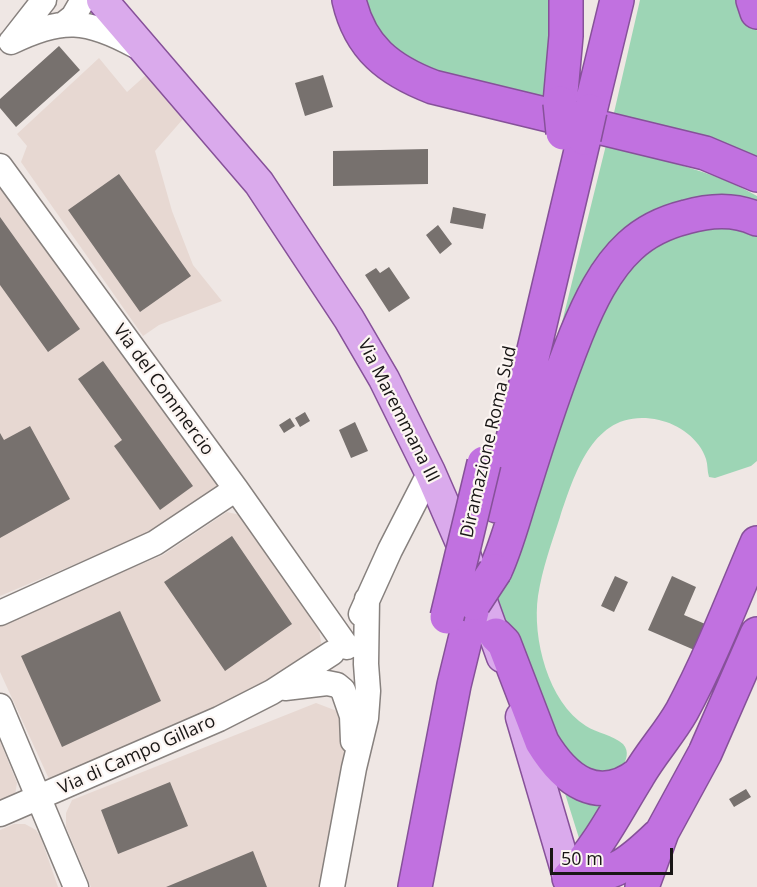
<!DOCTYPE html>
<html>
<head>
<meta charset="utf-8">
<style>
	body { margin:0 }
	#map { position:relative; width:757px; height:887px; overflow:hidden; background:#efe7e4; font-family:"Open Sans",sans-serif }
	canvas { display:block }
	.scale { position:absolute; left:550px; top:848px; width:123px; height:27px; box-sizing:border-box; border:3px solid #181615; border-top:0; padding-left:8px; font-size:18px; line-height:21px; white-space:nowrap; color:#181615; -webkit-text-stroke:4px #fcf5f2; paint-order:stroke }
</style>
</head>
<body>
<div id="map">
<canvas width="757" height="887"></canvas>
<div class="scale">50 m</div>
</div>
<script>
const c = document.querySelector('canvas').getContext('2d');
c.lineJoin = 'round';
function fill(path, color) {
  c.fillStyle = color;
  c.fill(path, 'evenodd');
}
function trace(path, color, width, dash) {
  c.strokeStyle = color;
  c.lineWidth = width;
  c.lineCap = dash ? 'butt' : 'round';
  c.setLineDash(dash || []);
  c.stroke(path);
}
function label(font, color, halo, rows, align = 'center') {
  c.font = font + ' "Open Sans",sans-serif';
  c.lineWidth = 4.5;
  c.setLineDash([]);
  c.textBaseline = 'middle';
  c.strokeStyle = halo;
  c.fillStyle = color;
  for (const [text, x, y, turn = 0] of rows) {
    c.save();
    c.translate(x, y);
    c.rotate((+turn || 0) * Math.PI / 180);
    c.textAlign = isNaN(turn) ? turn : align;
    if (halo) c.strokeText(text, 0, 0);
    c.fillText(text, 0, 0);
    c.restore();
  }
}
fill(new Path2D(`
	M99 58 127 92 147 74 183 119 155 151 172 211 193 265 222 301 159 325 143 336 21 162 27 146 17 134Z
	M0 185 219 486 154 531 0 596Z
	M227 512 240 515 319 630 322 647 315 655 218 710 49 779 0 672V623L163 555Z
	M316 703 337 711 346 721 348 735 326 887H91L66 827V813L72 800Z
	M0 741 17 783 15 795 0 801Z
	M14 824H25L36 830 41 838 58 887H0V830Z`), '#e7d8d2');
fill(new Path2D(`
	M364 0H562L550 103 433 74 384 43Z
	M640 0H746L757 31V159L613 117Z
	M607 141C657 161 711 169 757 196V204L670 207 543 399Z
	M715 223 757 237V461L751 466 715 478 709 477C707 471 708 465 706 459 700 439 678 424 659 420 595 406 576 470 560 517 552 542 542 569 538 596 532 638 548 702 586 726 597 733 613 735 623 744 630 752 626 760 622 769L600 778 566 756 497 603 516 532 587 335 626 271 664 239Z
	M557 768 609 805 584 854Z`), '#9dd5b5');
fill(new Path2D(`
	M59 46 80 70 16 127 0 108V99Z
	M323 75 333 107 305 116 295 83Z
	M428 149V184L333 186V151Z
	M119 174 191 276 140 312 68 210Z
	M453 207 486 214 483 229 450 223Z
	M0 217 80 329 48 352 0 285Z
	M438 225 452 244 440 254 426 235Z
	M389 267 410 298 389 312 365 275 376 268 380 273Z
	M103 361 193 486 160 510 114 446 122 440 78 379Z
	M305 412 310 421 300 427 295 418Z
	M290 418 295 426 284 433 279 425Z
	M355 422 368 451 351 458 339 430Z
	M30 426 70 499 0 538V433L4 440Z
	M232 536 292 624 225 671 164 582Z
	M615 576 628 582 614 612 601 606Z
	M672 576 696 587 684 615 757 646V677L648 630Z
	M120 611 161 701 62 747 21 656Z
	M170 782 188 826 118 854 101 810Z
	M746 789 751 797 734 807 729 799Z
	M253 851 267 887H166Z`), '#77716e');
const minor = new Path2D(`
	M64 24 73 17 83 0
	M12 41 44 0
	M11 42C62 17 87 19 136 46
	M0 166 236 489 347 647
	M0 613 155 543 236 489
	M361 614 390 550 430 472
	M285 688 327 683 337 685 343 690 352 716 353 741
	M0 706 76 887
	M0 814 219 719 272 692 332 653
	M332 887 354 768 366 718 368 691 366 664 367 599`);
const major = new Path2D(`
	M102 0 259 183 349 319 384 379 430 472 461 543 502 657
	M521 717 571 887`);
const highway = new Path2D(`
	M349 0C360 48 389 70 433 87L705 153 757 175
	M753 0 757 12
	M560 103 566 36V0
	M590 111 617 0
	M497 506 584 138
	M495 571C507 545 514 516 523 489 539 437 556 385 576 335 589 303 605 269 630 246 646 231 666 222 686 217 710 210 734 208 757 219
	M496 635 504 643 542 742C565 780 598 806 639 774
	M569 878C600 845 615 813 638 776 651 753 669 734 682 711 711 657 733 599 757 543
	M569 878C613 877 628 865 658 836
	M415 887 454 685 474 603
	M642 887 662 832 705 753 757 634`);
trace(minor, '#87817e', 27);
trace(major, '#865199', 33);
trace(highway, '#865199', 36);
trace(minor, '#fff', 24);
trace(major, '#daaaec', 30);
trace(highway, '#c171e0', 33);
const highwayBridge = new Path2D(`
	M560 103 563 133
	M584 138 590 111
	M474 603 495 571
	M447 617 484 463`);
trace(highwayBridge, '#865199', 36, []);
trace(highwayBridge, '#c171e0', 33);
label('18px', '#181615', '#fcf5f2', [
	["Via del Commercio",163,390,54],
	["Via Maremmana III",398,411,63],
	["Diramazione Roma Sud",489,442,-77],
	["Via di Campo Gillaro",137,755,-24]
]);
</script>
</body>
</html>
